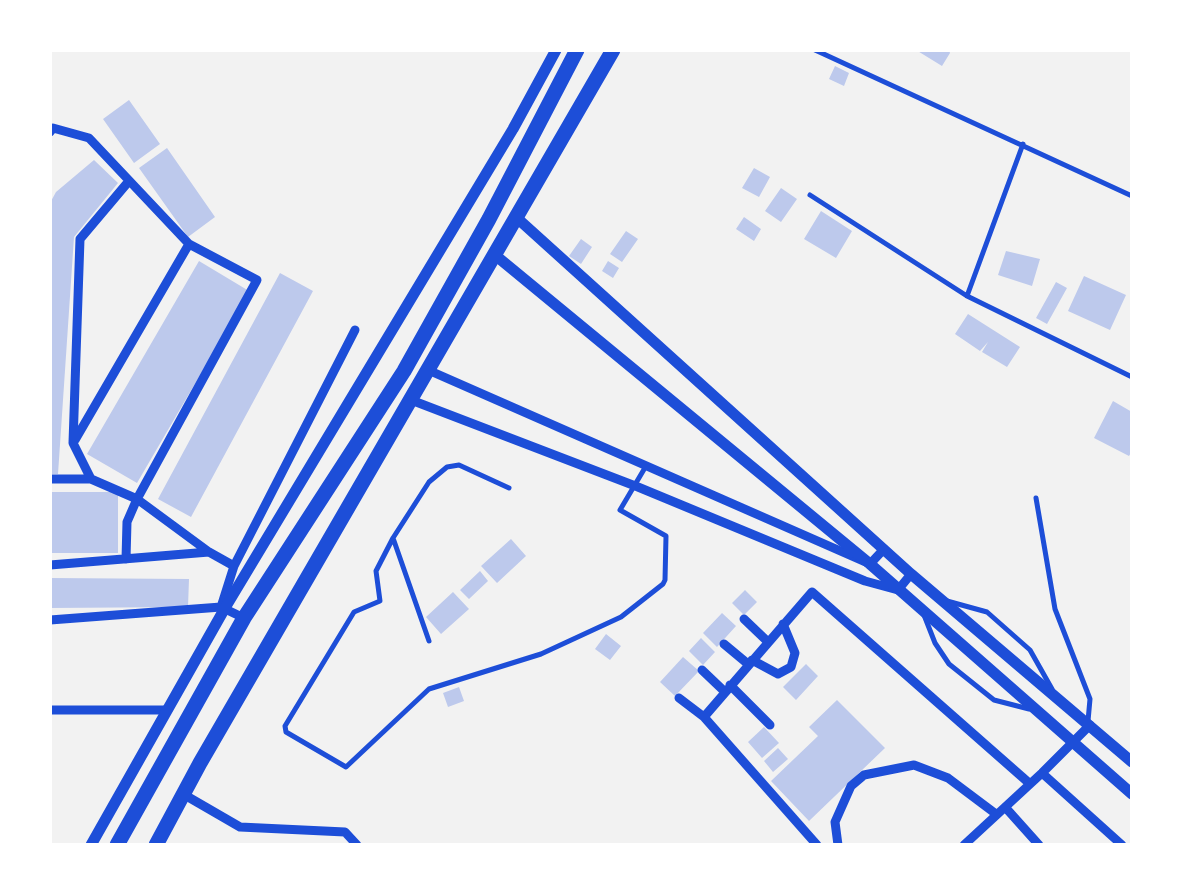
<!DOCTYPE html>
<html>
<head>
<meta charset="utf-8">
<style>
	body { margin:0 }
	#map { position:relative; width:1182px; height:895px; overflow:hidden; background:#f2f2f2; font-family:"Playfair Display",serif }
	canvas { display:block }
	.frame { position:absolute; inset:0; border:52px solid #fff; pointer-events:none }
</style>
</head>
<body>
<div id="map">
<canvas width="1182" height="895"></canvas>
<div class="frame"></div>
</div>
<script>
const c = document.querySelector('canvas').getContext('2d');
c.lineJoin = 'round';
function fill(path, color) {
  c.fillStyle = color;
  c.fill(path, 'evenodd');
}
function trace(path, color, width, dash) {
  c.strokeStyle = color;
  c.lineWidth = width;
  c.lineCap = dash ? 'butt' : 'round';
  c.setLineDash(dash || []);
  c.stroke(path);
}
fill(new Path2D(`
	M916 50H949L950 53 942 66Z
	M835 66 849 73 844 86 829 79Z
	M129 100 160 144 134 163 103 119Z
	M167 148 215 217 188 237 139 168Z
	M94 160 118 183 74 237 58 474H50V203L56 192Z
	M754 168 770 177 759 197 742 188Z
	M781 188 797 199 781 222 765 211Z
	M821 211 852 231 836 258 804 239Z
	M744 217 761 229 754 241 736 229Z
	M626 231 638 239 622 262 610 254Z
	M581 239 592 247 581 264 569 256Z
	M1006 251 1040 259 1032 286 998 275Z
	M199 261 249 291 137 483 87 454Z
	M608 261 619 268 613 278 602 271Z
	M280 273 313 291 191 517 158 499Z
	M1084 276 1126 295 1110 330 1068 311Z
	M1056 282 1067 288 1047 324 1036 318Z
	M968 314 1020 347 1007 367 982 352 988 342 980 351 955 334Z
	M1113 401 1132 412V451L1129 456 1094 438Z
	M50 492H118V553H50Z
	M511 539 526 556 497 583 481 566Z
	M480 571 488 581 469 599 460 590Z
	M50 578 189 579 188 607 50 608Z
	M745 590 757 602 744 615 732 603Z
	M453 592 469 609 441 634 426 617Z
	M722 613 736 626 717 647 703 633Z
	M606 634 621 646 610 660 595 649Z
	M701 638 715 652 703 665 689 651Z
	M683 657 699 671 675 696 660 682Z
	M806 664 818 676 796 700 783 687Z
	M459 687 464 701 448 707 443 693Z
	M837 700 885 748 809 821 771 781 818 736 809 727Z
	M764 727 779 743 762 758 748 742Z
	M778 748 788 759 773 772 764 761Z`), '#bdc9ec');
trace(new Path2D(`
	M815 50 1132 196
	M810 195 967 296 1132 377
	M967 296 1023 144
	M509 488 459 465 447 467 429 482 393 538 376 571 380 601 354 612 285 726 286 732 346 767 429 689 541 654 621 617 663 584 665 580 666 536 620 510 646 466
	M1036 498 1055 609 1090 699 1088 721
	M393 538 429 641
	M947 601 987 612 1030 650 1052 689
	M924 615 935 643 949 664 994 700 1029 709`), '#1d4ed8', 5);
trace(new Path2D(`
	M50 132 53 128 89 138 189 244 257 280 137 499 127 522 126 559
	M428 370 870 564 884 549
	M411 400 638 487 865 581 898 590 911 574
	M75 440 189 244
	M50 479H91L137 499 209 552 234 566
	M91 479 73 443 80 239 129 181
	M50 565 209 552
	M221 607 234 566 355 330
	M744 619 767 641
	M50 620 221 607 244 618
	M724 644 748 664
	M752 660 778 674 791 667 795 653 783 624
	M702 670 724 691
	M730 685 770 725
	M679 698 704 717 817 845
	M50 710H166
	M704 717 812 592 1029 783
	M1042 773 1122 845
	M183 794 240 827 345 832 357 845
	M1005 807 1039 845
	M838 845 835 822 851 786 864 775 914 765 948 778 996 814
	M964 845 1042 773 1090 725`), '#1d4ed8', 9);
trace(new Path2D(`
	M517 218 911 574 1132 762
	M495 255 870 564 1132 794
	M91 845 225 608 513 129 556 50`), '#1d4ed8', 11);
trace(new Path2D(`
	M117 845 244 618 404 371 489 219 577 50
	M156 845 200 763 613 50`), '#1d4ed8', 15);
</script>
</body>
</html>
